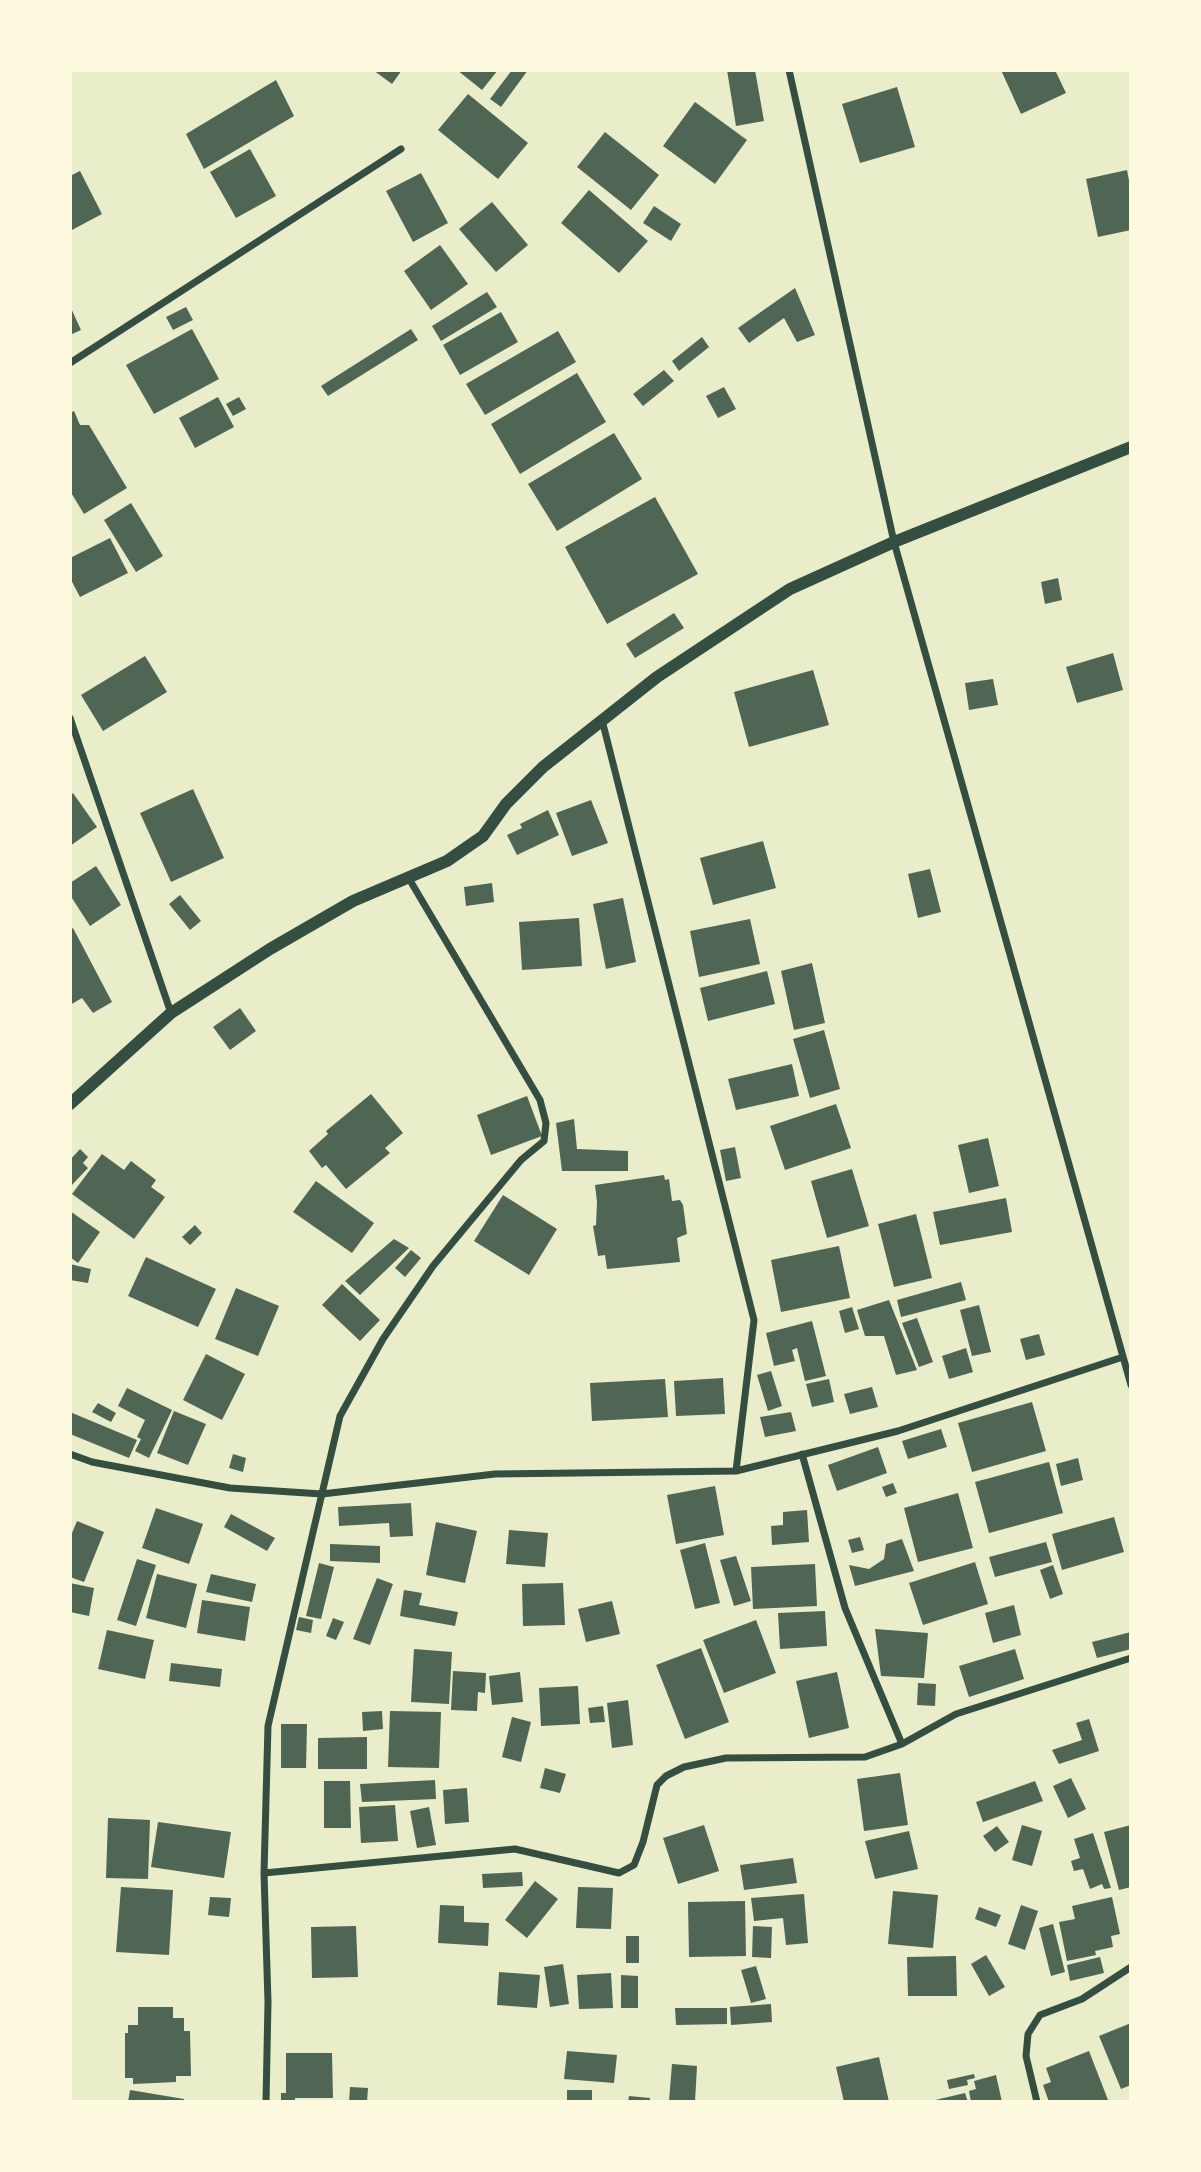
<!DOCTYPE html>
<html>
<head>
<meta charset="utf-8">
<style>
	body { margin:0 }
	#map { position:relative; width:1201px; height:2172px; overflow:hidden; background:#e9edc9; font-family:"Fira Sans",sans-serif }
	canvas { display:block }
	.frame { position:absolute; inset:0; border:72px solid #fefae0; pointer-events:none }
</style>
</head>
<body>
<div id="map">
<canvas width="1201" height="2172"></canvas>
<div class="frame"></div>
</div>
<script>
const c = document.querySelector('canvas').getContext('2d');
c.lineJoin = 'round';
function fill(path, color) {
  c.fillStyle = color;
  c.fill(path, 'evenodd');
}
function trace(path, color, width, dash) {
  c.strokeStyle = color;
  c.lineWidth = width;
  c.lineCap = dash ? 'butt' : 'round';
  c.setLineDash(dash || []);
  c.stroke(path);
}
fill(new Path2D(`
	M373 70H402L392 84Z
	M457 70H498L482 90Z
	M512 70H528L501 107 490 99Z
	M727 70H755L764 121 736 126Z
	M1001 70H1055L1066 93 1021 114Z
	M276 80 294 116 204 169 186 134Z
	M897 87 915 147 860 163 842 104Z
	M468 94 528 143 498 179 438 130Z
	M695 102 747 140 715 184 663 146Z
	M605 132 659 175 631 210 577 167Z
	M250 149 276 196 236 218 210 172Z
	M1127 170 1131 191V230L1098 237 1086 179Z
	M80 171 102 214 70 231V176Z
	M421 173 448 223 413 242 386 191Z
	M589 190 648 241 619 273 561 223Z
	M492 202 528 245 496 272 459 229Z
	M654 206 681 224 671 241 643 223Z
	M440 245 468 284 431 310 404 271Z
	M795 288 815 335 797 342 784 318 749 343 738 328Z
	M487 292 497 307 441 341 432 326Z
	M70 306 81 330 70 335Z
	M186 307 193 320 173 330 166 317Z
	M501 312 518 342 460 375 443 345Z
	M192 329 219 379 154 414 126 365Z
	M411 329 418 340 328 396 321 386Z
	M558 331 576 362 485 415 466 384Z
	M702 337 709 347 679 371 672 361Z
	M664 370 674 381 643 406 633 394Z
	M577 373 606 422 520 474 491 424Z
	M724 387 736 409 718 418 706 396Z
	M218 397 234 427 195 448 179 418Z
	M239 397 246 409 233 416 226 404Z
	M74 411 80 425H89L127 488 84 514 70 491V413Z
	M614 433 642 479 557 531 528 484Z
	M655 497 698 574 607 624 565 547Z
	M131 503 163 556 136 572 104 520Z
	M110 538 128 573 80 597 70 578V558Z
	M1058 578 1062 600 1045 604 1041 582Z
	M674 613 684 628 635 658 626 644Z
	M1113 653 1123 690 1077 703 1066 667Z
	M145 656 167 692 103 731 81 695Z
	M813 670 829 725 749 747 734 692Z
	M993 679 998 705 969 710 965 683Z
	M193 789 224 858 171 882 140 813Z
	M73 793 97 827 70 846V796Z
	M591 800 608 843 572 856 556 813Z
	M548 810 559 835 517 855 507 835 522 828 520 824Z
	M763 841 776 888 713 905 700 858Z
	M96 866 121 905 90 926 70 895V883Z
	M930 869 941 912 918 918 908 874Z
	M492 883 494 902 466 906 464 887Z
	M180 895 201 921 190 930 169 904Z
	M623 898 636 962 606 969 593 904Z
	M579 918 582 966 522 970 519 922Z
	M750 919 760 964 699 977 690 931Z
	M73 928 112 1002 93 1013 82 998 70 1005V930Z
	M812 963 825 1023 794 1030 781 971Z
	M767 971 775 1004 708 1021 700 988Z
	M240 1008 256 1031 230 1050 213 1027Z
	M824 1030 840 1089 810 1098 793 1039Z
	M792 1064 799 1096 736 1110 728 1079Z
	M371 1094 403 1133 385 1148 390 1153 346 1189 326 1165 322 1168 309 1151 328 1134 326 1131Z
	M527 1096 542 1136 491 1155 477 1115Z
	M836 1104 851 1148 785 1170 770 1126Z
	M574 1119 577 1149 628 1151V1171H562L556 1123Z
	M988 1138 999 1186 969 1193 958 1145Z
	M735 1147 741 1178 726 1181 720 1150Z
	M80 1149 88 1157 83 1163 88 1168 70 1187V1160Z
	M102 1154 124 1170 131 1161 156 1180 151 1187 165 1197 134 1239 72 1194Z
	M852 1169 869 1226 827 1238 811 1181Z
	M664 1175 665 1180 669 1179 672 1201 680 1200 683 1205 687 1234 677 1238 680 1262 607 1269 605 1255 598 1256 593 1226 596 1225 597 1202 595 1185Z
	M316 1181 374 1223 352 1253 293 1212Z
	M503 1195 557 1229 529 1275 474 1241Z
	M1006 1198 1012 1232 940 1245 933 1212Z
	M70 1211 100 1232 78 1263 70 1257Z
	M916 1214 932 1278 894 1287 878 1224Z
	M195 1225 202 1233 190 1245 182 1237Z
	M394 1239 409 1248 360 1295 345 1281Z
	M839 1246 850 1298 781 1312 771 1260Z
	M411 1250 421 1258 405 1277 395 1268Z
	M146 1257 216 1289 198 1327 128 1296Z
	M70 1264 91 1269 88 1283 70 1280Z
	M961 1282 966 1300 901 1317 897 1300Z
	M342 1284 380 1320 360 1341 322 1305Z
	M236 1288 279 1306 258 1356 215 1339Z
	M889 1300 917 1370 896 1375 884 1336H865L857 1310Z
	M979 1305 991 1352 972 1356 960 1310Z
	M852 1307 859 1329 845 1333 839 1311Z
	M917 1318 933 1362 919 1367 902 1323Z
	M812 1321 826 1376 805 1381 797 1348 792 1350 795 1361 774 1366 766 1333Z
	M1039 1334 1045 1355 1026 1360 1020 1339Z
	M966 1348 973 1372 949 1379 942 1356Z
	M206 1354 245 1374 222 1420 183 1400Z
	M771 1371 782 1406 768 1411 757 1375Z
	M723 1378 725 1414 676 1416 674 1381Z
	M665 1379 668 1417 592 1421 590 1383Z
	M829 1379 834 1402 812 1407 806 1384Z
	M872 1387 878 1407 850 1414 844 1394Z
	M127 1388 172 1410 149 1458 135 1451 141 1439 137 1437 145 1420 118 1406Z
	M1032 1402 1046 1451 972 1472 958 1423Z
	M98 1403 116 1413 111 1422 92 1412Z
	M174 1411 206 1424 188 1465 157 1453Z
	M70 1412 137 1440 129 1458 70 1434Z
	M791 1412 796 1431 765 1437 760 1417Z
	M941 1429 947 1447 908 1459 902 1441Z
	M878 1447 887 1473 837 1491 828 1465Z
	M233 1454 246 1458 243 1472 229 1468Z
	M1078 1458 1083 1480 1061 1486 1056 1464Z
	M1049 1462 1063 1513 989 1533 975 1482Z
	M893 1483 897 1493 886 1497 882 1487Z
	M715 1486 724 1535 676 1544 667 1495Z
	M958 1493 973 1548 918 1562 904 1508Z
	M411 1503 413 1536 390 1537 389 1523 339 1526 338 1507Z
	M156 1508 203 1524 189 1564 142 1548Z
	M807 1510 809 1542 772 1545 771 1526 783 1525V1512Z
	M231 1514 275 1538 267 1551 224 1527Z
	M1114 1517 1124 1552 1062 1570 1052 1534Z
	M77 1521 104 1532 84 1582 70 1577V1538Z
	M436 1522 477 1531 465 1583 426 1575Z
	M509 1530 548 1533 545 1567 506 1564Z
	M860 1537 864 1550 852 1553 848 1540Z
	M902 1539 914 1571 855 1586 849 1565 869 1569 884 1559 886 1544Z
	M1046 1542 1052 1562 995 1577 989 1557Z
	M705 1543 720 1603 695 1609 680 1550Z
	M330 1544 380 1546V1563L330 1561Z
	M736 1556 751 1601 734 1606 720 1560Z
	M137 1559 156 1565 136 1626 117 1620Z
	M975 1562 988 1604 923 1625 909 1583Z
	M319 1563 334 1567 321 1619 306 1616Z
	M815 1564 817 1606 753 1609 751 1567Z
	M1053 1565 1063 1594 1050 1599 1040 1570Z
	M157 1574 197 1584 186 1628 146 1618Z
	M211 1574 256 1584 252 1602 206 1592Z
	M377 1578 393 1584 370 1645 353 1639Z
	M70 1583 94 1588 89 1616 70 1612Z
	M563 1583 565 1625 523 1626 522 1584Z
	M404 1590 422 1593 419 1605 458 1612 455 1626 400 1616Z
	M202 1600 250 1607 245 1641 197 1633Z
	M612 1601 620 1634 586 1642 578 1609Z
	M1014 1605 1021 1635 993 1643 985 1613Z
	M825 1611 827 1646 780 1649 778 1613Z
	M299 1617 313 1620 311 1633 296 1630Z
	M333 1618 344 1622 336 1640 326 1636Z
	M756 1620 776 1673 724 1693 703 1640Z
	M875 1629 928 1633 924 1678 881 1676Z
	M107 1630 154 1640 145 1679 98 1669Z
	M1131 1632V1649L1097 1658 1092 1642Z
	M701 1648 729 1722 685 1739 656 1665Z
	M414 1649 452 1652 449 1704 411 1702Z
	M1015 1649 1024 1679 969 1697 959 1666Z
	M171 1663 222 1669 220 1687 169 1681Z
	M453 1671 486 1673 485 1693 478 1692 477 1711 451 1710Z
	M520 1672 523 1702 492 1705 489 1676Z
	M837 1672 849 1728 809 1738 796 1681Z
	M918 1683 936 1684 935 1706 917 1705Z
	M578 1686 580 1724 541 1726 539 1688Z
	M628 1700 633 1745 612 1748 607 1703Z
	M603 1706 605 1722 590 1723 588 1708Z
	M382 1711 383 1729 363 1731 362 1712Z
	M390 1711 441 1712 439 1768 388 1767Z
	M512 1717 531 1722 521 1762 502 1757Z
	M1089 1719 1099 1751 1059 1764 1052 1750 1082 1740 1076 1723Z
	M281 1724H307L306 1768H281Z
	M367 1737V1769H318V1738Z
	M545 1768 566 1774 560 1793 540 1788Z
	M900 1773 908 1825 864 1831 857 1779Z
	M1071 1778 1086 1809 1068 1818 1053 1786Z
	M435 1780 436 1799 362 1802 360 1784Z
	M324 1781H350L351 1828H324Z
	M1035 1781 1043 1801 983 1822 976 1802Z
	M467 1788 469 1822 445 1824 443 1790Z
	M395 1805 398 1841 361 1843 359 1807Z
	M429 1807 436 1845 417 1848 410 1811Z
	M108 1818 150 1820 148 1879 106 1878Z
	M158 1822 231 1832 224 1878 151 1867Z
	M704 1825 719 1871 678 1884 663 1838Z
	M1022 1825 1042 1831 1032 1866 1012 1860Z
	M1131 1825V1887L1119 1890 1104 1832Z
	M997 1826 1009 1842 995 1852 983 1836Z
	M909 1831 918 1869 875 1879 865 1841Z
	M1093 1833 1111 1888 1104 1889 1102 1884 1090 1889 1083 1869 1074 1871 1071 1861 1080 1858 1074 1839Z
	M793 1858 797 1883 744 1890 740 1865Z
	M522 1872 523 1886 483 1888 482 1874Z
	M535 1881 558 1899 527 1938 505 1920Z
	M121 1887 173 1890 169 1955 116 1952Z
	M578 1887 613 1888 611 1929 576 1928Z
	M893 1891 938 1895 933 1948 888 1944Z
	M804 1894 808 1943 786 1945 783 1918 754 1921 751 1898Z
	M210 1897 231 1898 229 1917 208 1915Z
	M1112 1897 1120 1934 1111 1936 1113 1947 1095 1951 1096 1955 1067 1961 1059 1922 1075 1919 1072 1906Z
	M745 1901 746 1956 689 1957 688 1902Z
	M440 1905 464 1906V1922L489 1923 488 1946 438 1943Z
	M1021 1905 1038 1911 1025 1950 1008 1944Z
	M979 1907 1001 1915 996 1927 975 1919Z
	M1053 1924 1065 1972 1051 1976 1039 1928Z
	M356 1926 358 1977 312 1978 311 1927Z
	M753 1926 772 1927 771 1958 752 1957Z
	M626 1936H639V1963H626Z
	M986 1955 1005 1987 989 1996 971 1964Z
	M956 1956 957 1996H908L907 1957Z
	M1100 1957 1104 1973 1070 1981 1067 1965Z
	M563 1964 569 2004 550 2007 544 1967Z
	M756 1966 766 1999 751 2003 741 1970Z
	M499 1972 540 1975 537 2008 497 2005Z
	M611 1973 613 2008 579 2009 577 1975Z
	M621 1975 638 1976V2008H621Z
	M771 2004 772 2022 731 2025 730 2007Z
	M138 2007H173V2018H184V2031H190L191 2076H176V2082L133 2084V2078H125V2033H128V2025H138Z
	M675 2008H727V2024L676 2025Z
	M1131 2023V2085L1121 2089 1099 2036Z
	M567 2051 617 2055 614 2083 564 2079Z
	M1089 2051 1108 2100 1103 2102H1049L1043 2085 1051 2082 1046 2068Z
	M286 2053H332L333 2098H295V2102H281V2093H286Z
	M879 2057 889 2102H844L836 2067Z
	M672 2064 697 2066 695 2102 669 2101Z
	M974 2074 975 2078 967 2080 968 2085 949 2089 947 2080Z
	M996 2075 1002 2102H971L969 2091 976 2089 974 2081Z
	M350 2087 368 2088 367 2102H349Z
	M130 2090 184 2099V2102H128Z
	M567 2090H592V2102H567Z
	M965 2093 968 2102H931V2101Z
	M629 2096 650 2098V2102H628Z`), '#4f6655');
trace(new Path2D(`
	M789 70 894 542 1131 1385
	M70 363 401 149
	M70 718 171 1013
	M602 720 754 1320 736 1471
	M70 1454 92 1462 230 1488 322 1494 495 1474 736 1471 898 1431 1123 1357
	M802 1454 845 1608 902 1744
	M264 1873 515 1849 619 1873 634 1865 643 1842 657 1785 666 1776 684 1767 726 1758 865 1757 902 1744 956 1714 1131 1658
	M266 2102 268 2002 264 1873 268 1726 340 1416 383 1339 433 1266 521 1160 544 1141 546 1123 540 1100 408 877
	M1037 2102 1026 2056 1028 2034 1040 2015 1082 1999 1131 1967`), '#344e41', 7);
trace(new Path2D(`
	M70 1104 171 1013 270 949 353 901 447 861 483 836 506 804 543 767 657 677 790 589 894 542 1131 447`), '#344e41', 12);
</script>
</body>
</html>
